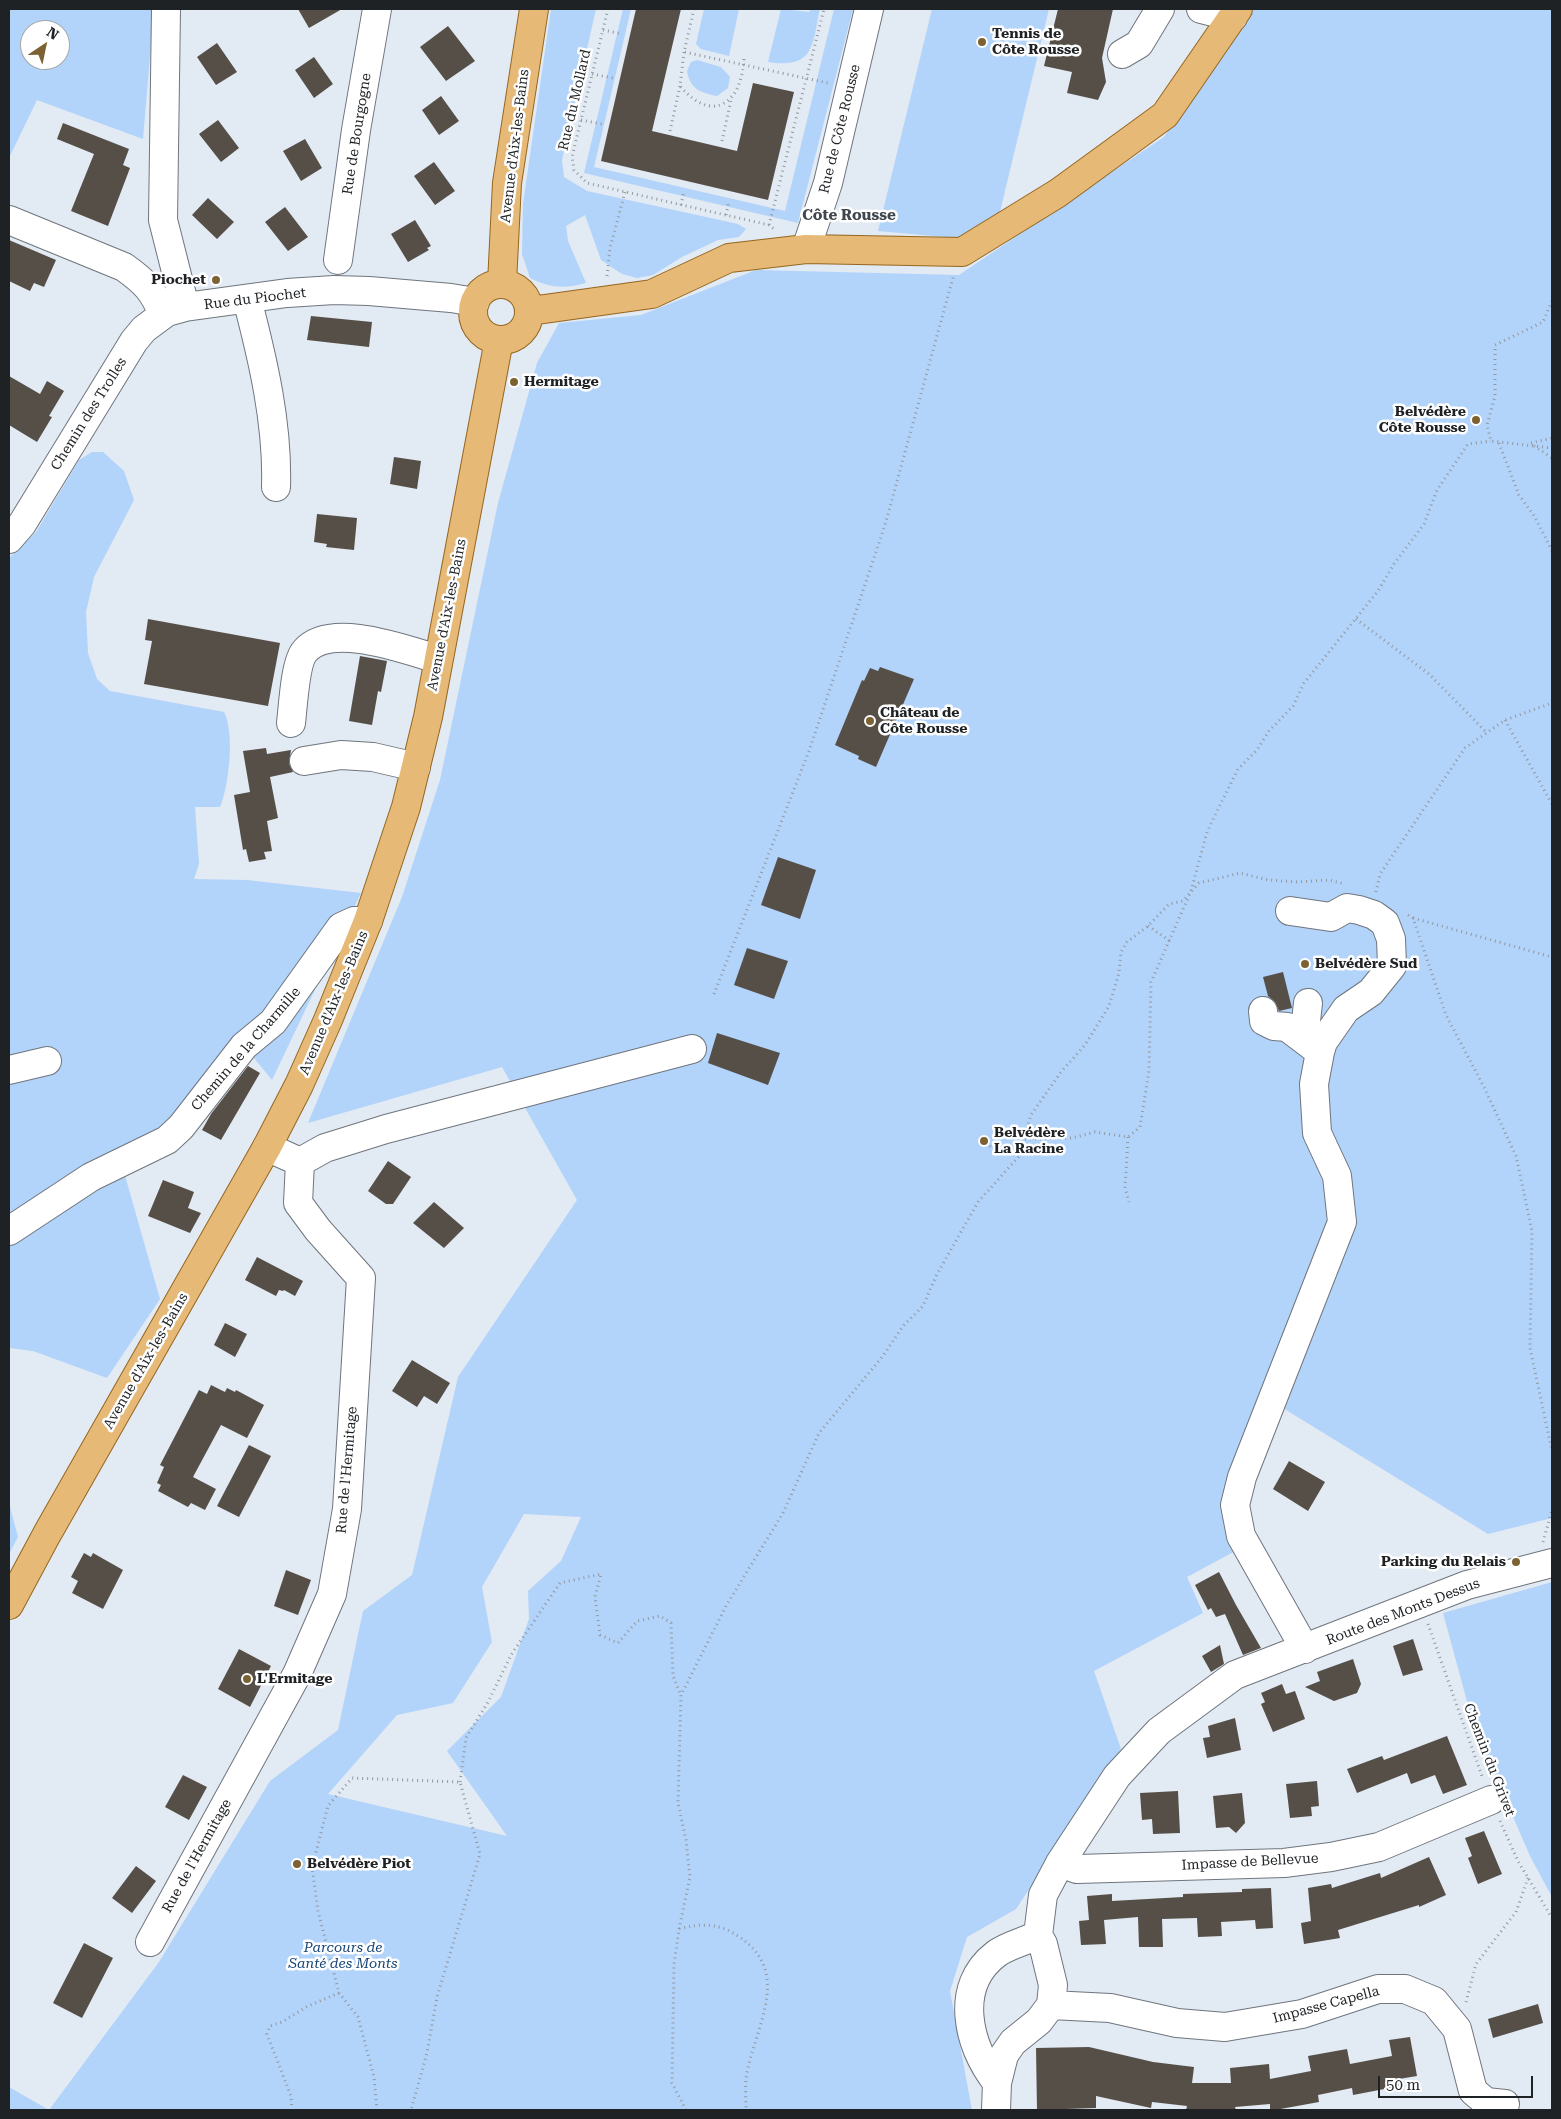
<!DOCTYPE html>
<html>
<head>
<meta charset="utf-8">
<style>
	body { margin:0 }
	#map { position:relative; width:1561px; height:2119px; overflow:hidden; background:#e2eaf3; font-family:"Roboto Serif",serif }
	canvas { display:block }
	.frame { position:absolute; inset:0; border:10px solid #1f2225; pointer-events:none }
	.north { position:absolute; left:20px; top:20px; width:50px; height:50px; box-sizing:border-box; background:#fff; border:1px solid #a5a7a8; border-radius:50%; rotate:34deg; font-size:14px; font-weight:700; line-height:20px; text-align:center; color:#1f2225 }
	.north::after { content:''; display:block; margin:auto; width:18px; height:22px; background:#7c6133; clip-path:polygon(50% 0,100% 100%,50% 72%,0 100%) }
	.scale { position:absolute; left:1378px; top:2076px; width:155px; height:22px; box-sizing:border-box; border:2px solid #1f2225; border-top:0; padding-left:6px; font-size:15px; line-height:18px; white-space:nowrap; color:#1f2225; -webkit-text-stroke:4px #fff; paint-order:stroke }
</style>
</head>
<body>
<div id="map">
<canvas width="1561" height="2119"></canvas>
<div class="frame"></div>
<div class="north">N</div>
<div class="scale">50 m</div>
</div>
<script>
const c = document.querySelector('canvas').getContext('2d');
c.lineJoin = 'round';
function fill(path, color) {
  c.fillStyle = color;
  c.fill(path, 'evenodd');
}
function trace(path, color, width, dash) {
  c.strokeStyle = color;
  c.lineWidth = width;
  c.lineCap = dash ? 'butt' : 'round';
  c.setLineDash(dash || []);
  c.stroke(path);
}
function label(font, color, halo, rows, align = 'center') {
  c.font = font + ' "Roboto Serif",serif';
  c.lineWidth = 5;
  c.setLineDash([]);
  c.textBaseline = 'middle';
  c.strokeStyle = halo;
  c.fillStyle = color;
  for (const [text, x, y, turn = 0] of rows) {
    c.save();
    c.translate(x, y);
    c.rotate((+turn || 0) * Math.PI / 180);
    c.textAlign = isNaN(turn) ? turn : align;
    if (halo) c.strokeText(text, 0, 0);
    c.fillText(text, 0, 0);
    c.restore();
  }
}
fill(new Path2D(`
	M9 9H154L143 139 37 100 9 158ZM30 30H60V60H30Z
	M551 9H596L562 160 564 177 587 191 738 224 746 229 739 237 718 240 682 257 653 275 637 278 622 274 601 260 585 215 566 226 568 241 586 283C565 289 549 288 530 278L522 254 523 204Z
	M623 9H631L594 167 785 211 834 9H853L798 223 584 173Z
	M704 9H739L729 56 701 49 696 44Z
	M781 9 809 12 811 9H820C812 45 815 69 768 62Z
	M932 9H1049L997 224 967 239 878 231Z
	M1247 9H1552V1518L1488 1534 1265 1397 1239 1549 1187 1577 1203 1613 1094 1671 1121 1749 1016 1909 967 1937 950 1991 972 2110H9V2087L49 2110 159 1962 270 1781 338 1730 363 1611 412 1575 458 1377 577 1200 502 1067 308 1123 402 897 440 780 498 503 537 363 559 323 641 315 756 270 959 275 1164 137ZM524 1514 581 1517 561 1561 528 1591 529 1619 501 1697 447 1751 507 1836 328 1794 397 1715 453 1703 492 1642 482 1587Z
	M697 60 721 67 730 77 728 88 717 96C701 93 690 89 687 71L691 62Z
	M92 452H103L124 471 134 500 94 577 86 612 88 653 97 679 110 691 224 712C235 733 229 786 220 807H195L199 864 194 879 247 880 361 893 272 1080 245 1047 124 1172 160 1299 107 1378 33 1351 9 1348V558L36 532 79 460Z
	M9 1503 18 1537 9 1554Z
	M1552 1582V1897L1530 1856 1474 1727 1443 1613Z`), '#b2d3fa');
fill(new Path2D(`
	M298 9H342L309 28Z
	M636 9H681L652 131 737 151 753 83 794 92 768 200 601 161Z
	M1058 9H1113L1102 58 1106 82 1098 100 1067 93 1072 72 1044 66Z
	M448 26 475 61 446 81 420 47Z
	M217 43 237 72 216 85 197 57Z
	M314 57 333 84 314 98 295 70Z
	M441 96 459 121 439 135 422 110Z
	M218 120 239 148 221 162 199 134Z
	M63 123 129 149 123 165 130 168 108 226 71 211 94 154 57 139Z
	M305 139 322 168 301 181 283 151Z
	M434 162 455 191 435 205 414 176Z
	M208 198 234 222 217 239 192 215Z
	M285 207 308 237 288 251 265 222Z
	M415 220 431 246 427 248 429 250 408 262 391 234Z
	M9 240 56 260 44 287 34 283 30 291 9 281Z
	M311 316 372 322 369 347 307 340Z
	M9 376 40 394 47 381 64 391 49 416 52 417 37 442 9 425Z
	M394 457 421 461 417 489 390 484Z
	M317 514 357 518 354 550 326 547 327 544 314 542Z
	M148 619 280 643 268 706 144 684 152 641 145 640Z
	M360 656 387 661 381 692 378 691 372 725 349 721Z
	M880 667 914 679 876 767 858 759 859 756 835 745 862 680 864 681 870 668 878 671Z
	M266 748 267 754 291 750 289 763 293 772 270 777 278 818 267 821 272 851 264 852 266 859 249 862 246 849 243 850 234 795 250 792 243 751Z
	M778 857 816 870 800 919 761 905Z
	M747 948 788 961 774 999 734 985Z
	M1283 972 1292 1008 1279 1011 1275 1002 1268 996 1263 977Z
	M717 1033 780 1053 768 1085 708 1063Z
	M248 1066 260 1073 221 1140 202 1130 211 1114Z
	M388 1161 411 1177 393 1204H386L368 1191Z
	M163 1180 194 1192 188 1208 201 1213 190 1233 148 1216Z
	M434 1202 464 1228 444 1248 413 1223Z
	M257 1257 303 1281 295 1296 284 1290 283 1291 279 1290 276 1296 245 1280Z
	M225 1323 247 1334 235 1357 214 1345Z
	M412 1360 450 1383 437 1404 424 1396 417 1407 392 1391Z
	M211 1385 225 1392 227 1388 235 1392 236 1390 264 1405 247 1438 221 1425 193 1477 216 1489 205 1510 191 1503 188 1507 158 1491 161 1485 157 1483 164 1467 160 1465 199 1390 207 1394Z
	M249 1445 271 1456 239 1517 217 1506Z
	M1289 1461 1325 1482 1308 1511 1273 1489Z
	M84 1553 91 1557 93 1553 123 1570 103 1609 72 1593 78 1581 71 1577Z
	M286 1570 311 1580 298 1615 274 1606Z
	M1219 1572 1236 1605 1261 1648 1243 1655 1225 1614 1216 1617 1211 1608 1208 1610 1195 1585Z
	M1413 1639 1423 1670 1403 1676 1393 1646Z
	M1220 1645 1224 1664 1211 1672 1202 1656Z
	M239 1649 271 1666 250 1707 218 1689Z
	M1353 1659 1361 1684 1357 1693 1334 1701 1305 1687 1320 1681 1317 1672Z
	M1282 1684 1286 1694 1295 1691 1305 1719 1273 1732 1261 1704 1265 1702 1261 1693Z
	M1235 1718 1241 1750 1207 1758 1203 1738 1210 1737 1208 1726Z
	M1447 1736 1467 1785 1443 1794 1435 1775 1411 1784 1407 1773 1357 1793 1347 1769 1382 1756 1384 1760Z
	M183 1775 207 1787 189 1820 165 1807Z
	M1317 1781 1319 1806 1311 1807 1312 1816 1290 1818 1286 1784Z
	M1178 1791 1180 1833 1153 1834 1152 1819 1142 1820 1140 1793Z
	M1242 1793 1245 1823 1236 1833 1229 1827 1216 1828 1213 1796Z
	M1484 1831 1502 1874 1478 1884 1468 1858 1472 1856 1465 1838Z
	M1429 1857 1446 1895 1419 1907V1905L1338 1930 1340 1938 1304 1944 1301 1923 1311 1921 1308 1888 1331 1884 1332 1888 1380 1873 1381 1878Z
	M136 1866 156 1881 132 1913 112 1898Z
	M1271 1888 1273 1928 1256 1929 1255 1920 1221 1922 1222 1936 1198 1937 1197 1918 1162 1919 1163 1947H1139L1138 1917 1104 1920 1106 1944 1081 1945 1079 1921 1089 1920 1087 1896 1112 1894V1901L1183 1897V1894L1242 1892V1889Z
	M84 1943 113 1958 82 2018 53 2003Z
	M1538 2004 1543 2023 1493 2038 1488 2019Z
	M1410 2037 1417 2076 1399 2079 1400 2086 1353 2095 1352 2088 1318 2095 1319 2102 1275 2110H1270V2104L1235 2107 1236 2110H1186L1187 2106 1152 2102 1151 2108 1096 2096V2108L1037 2110 1036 2048 1089 2047 1153 2062 1194 2067 1192 2083H1231L1230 2068 1269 2064 1270 2079 1311 2071 1308 2056 1347 2049 1350 2064 1392 2056 1389 2040Z`), '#564f48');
const minor = new Path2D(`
	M166 9 163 220 185 307
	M1201 9 1233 17
	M1122 54 1139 44 1160 9
	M9 220 124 267C145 282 154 291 163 315
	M806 249 828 183 869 9
	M338 260 356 130 377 9
	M247 299C263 360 278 424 276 487
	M9 539 22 524 134 341 144 329 167 312 185 307 287 293 334 290 369 291 451 298 475 302
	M291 723C293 707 295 662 305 651 331 621 406 650 438 659
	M304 761 341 755 373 757 416 767
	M1290 911 1331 917 1347 908 1359 910 1374 915 1385 923 1391 939 1392 966 1371 992 1346 1009 1323 1042 1320 1052 1314 1084 1317 1133 1337 1176 1342 1222 1242 1477 1235 1505 1241 1536 1305 1649
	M1263 1011 1264 1021 1274 1026 1287 1027 1320 1052
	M1304 1039 1308 1003
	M9 1070 47 1061
	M300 1162 325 1148 386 1129 692 1049
	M9 1231 91 1177 167 1140 181 1127 244 1046 273 1022 341 927 354 921H368
	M1060 1863 1077 1869 1284 1863 1331 1857 1379 1847 1491 1800
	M150 1942 297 1674 332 1594 347 1509 361 1278 318 1230 298 1203 300 1162 267 1147
	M1051 2005 1110 2008 1177 2023 1225 2027 1302 2014 1378 1989H1405L1434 2001 1457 2029 1473 2091 1486 2102 1505 2104
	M997 2083C968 2045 953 1987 996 1954 1006 1946 1026 1941 1038 1935
	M996 2110 997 2083 1004 2055 1013 2042 1039 2021 1051 2005 1053 1985 1043 1944 1038 1935 1043 1895 1060 1863 1117 1776 1159 1731 1235 1675 1467 1585 1552 1563`);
const major = new Path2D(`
	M502 283 507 183 534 9
	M473 312a28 28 0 1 1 56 0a28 28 0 1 1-56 0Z
	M530 311 652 294 729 258 806 249 962 252 1058 193 1165 115 1238 9
	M9 1605 47 1534 267 1147 299 1085 328 1020 368 921 406 807 428 717 499 340`);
trace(minor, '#6f757d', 30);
trace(major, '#96661f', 30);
trace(new Path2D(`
	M608 9 572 157 574 170 587 183 769 225 774 229
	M694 9 684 52 828 83
	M603 30 622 34
	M684 52 680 86C713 125 742 103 744 58
	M592 74 613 78
	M581 120 602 124
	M670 131 680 86
	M722 141 731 100
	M681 205 684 191
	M726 215 729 201
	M769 225 824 9
	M607 276 610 248 625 192
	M1552 301 1543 322 1495 345V396L1487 425 1491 441 1552 448
	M1499 443 1519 495 1535 517 1552 551
	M1531 443 1552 438
	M1534 446 1552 458
	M1356 619 1429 674 1487 733
	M1505 720 1552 804
	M1376 892 1380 874 1465 748 1505 720 1552 703
	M1408 915 1413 918 1446 1015 1484 1087 1516 1156 1532 1231 1530 1348 1552 1451
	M1413 918 1552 957
	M1148 926 1170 941
	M714 994 809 751 885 525 954 274
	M1128 1137 1125 1188 1129 1202
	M1025 1139 1072 1138 1095 1132 1128 1137 1140 1127 1149 1071 1151 982 1191 891 1207 832 1224 797 1238 769 1257 750 1269 731 1293 706 1304 683 1378 591 1394 564 1424 524 1437 490 1468 444 1491 441
	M982 1140 1000 1154 1022 1153 1025 1133 1031 1115 1061 1072 1085 1045 1109 1006 1119 973 1121 952 1127 942 1148 926 1169 904 1183 901 1199 883 1240 873 1268 880 1298 882 1329 880 1345 884
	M1543 1542 1552 1510
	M1428 1624 1483 1779
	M460 1782 466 1738 488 1702 511 1655 560 1583 601 1574 595 1597 600 1635 618 1643 637 1621 660 1616 671 1623 673 1676 681 1695
	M1500 1821 1518 1861 1552 1918
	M297 1864 312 1867
	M679 1929 690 1877 686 1840 678 1803 681 1695 726 1606 783 1513 819 1433 883 1356 903 1326 923 1306 936 1276 978 1202 1022 1153
	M1466 2002 1476 1964 1516 1912 1528 1878
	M292 2110 291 2096 267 2034 270 2026 282 2022 308 2006 339 1993
	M377 2110 374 2077 358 2017 339 1993 318 1911 312 1867 328 1806 352 1778 460 1782 480 1854 437 1997 427 2053 411 2110
	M686 2110 672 2083 674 1964 679 1929C701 1923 719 1923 738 1936 795 1973 753 2029 746 2079 745 2089 746 2100 746 2110`), '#93989f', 3, [1, 4]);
trace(minor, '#fff', 28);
trace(major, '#e6b977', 28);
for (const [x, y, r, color] of [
	[982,42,5,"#7c6133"],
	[216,280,5,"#7c6133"],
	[514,382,5,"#7c6133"],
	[1476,420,5,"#7c6133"],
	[870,721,5,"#7c6133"],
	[1305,964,5,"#7c6133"],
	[984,1141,5,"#7c6133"],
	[1516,1562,5,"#7c6133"],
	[247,1679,5,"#7c6133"],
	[297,1864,5,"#7c6133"]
]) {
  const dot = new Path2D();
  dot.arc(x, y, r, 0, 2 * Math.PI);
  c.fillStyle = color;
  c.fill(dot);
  trace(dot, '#fff', 2);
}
label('bold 14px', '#1f2225', '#fff', [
	["Tennis de",992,34],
	["Côte Rousse",992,50],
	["Piochet",206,280,"right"],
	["Hermitage",524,382],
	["Belvédère",1466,412,"right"],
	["Côte Rousse",1466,428,"right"],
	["Château de",880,713],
	["Côte Rousse",880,729],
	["Belvédère Sud",1315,964],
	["Belvédère",994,1133],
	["La Racine",994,1149],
	["Parking du Relais",1506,1562,"right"],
	["L'Ermitage",257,1679],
	["Belvédère Piot",307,1864]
], 'left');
label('14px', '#1f2225', '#fff', [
	["Rue du Mollard",575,100,-77],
	["Rue de Côte Rousse",840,129,-76],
	["Rue de Bourgogne",357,134,-81],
	["Avenue d'Aix-les-Bains",515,146,-83],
	["Rue du Piochet",255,299,-7],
	["Chemin des Trolles",89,414,-58],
	["Avenue d'Aix-les-Bains",447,615,-79],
	["Avenue d'Aix-les-Bains",334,1003,-67],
	["Chemin de la Charmille",246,1049,-49],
	["Avenue d'Aix-les-Bains",146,1361,-60],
	["Rue de l'Hermitage",347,1470,-85],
	["Route des Monts Dessus",1403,1612,-21],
	["Chemin du Grivet",1489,1760,69],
	["Rue de l'Hermitage",197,1856,-61],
	["Impasse de Bellevue",1250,1862,-3],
	["Impasse Capella",1326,2005,-15]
]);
label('italic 14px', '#164577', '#fff', [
	["Parcours de",343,1948],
	["Santé des Monts",343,1964]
]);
label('bold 15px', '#40464d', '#fff', [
	["Côte Rousse",849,216]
]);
</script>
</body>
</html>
